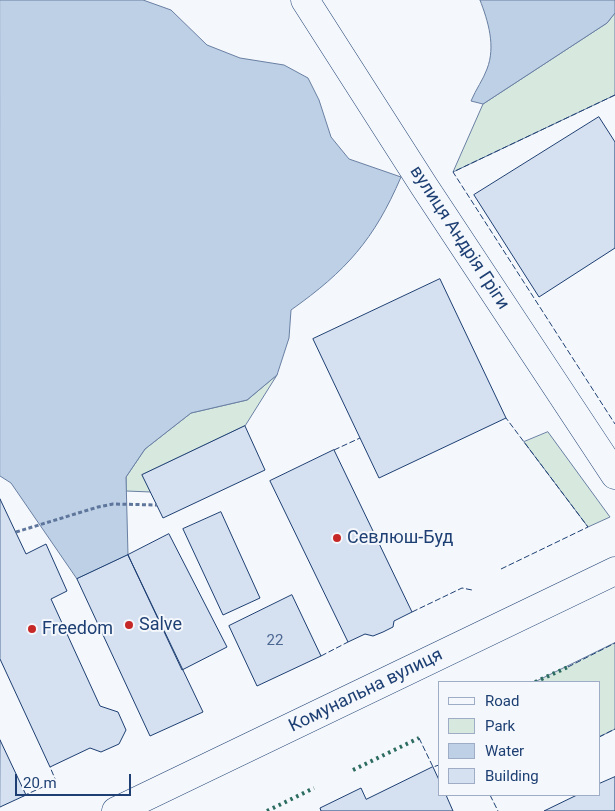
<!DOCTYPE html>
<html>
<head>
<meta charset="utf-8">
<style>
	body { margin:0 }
	#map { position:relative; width:615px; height:811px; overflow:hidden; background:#f4f7fb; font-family:Roboto,sans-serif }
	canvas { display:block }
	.legend { position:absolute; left:438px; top:681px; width:162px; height:115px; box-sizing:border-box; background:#f4f7fb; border:1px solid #9eadc5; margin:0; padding:6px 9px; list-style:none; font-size:15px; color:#1d3f73 }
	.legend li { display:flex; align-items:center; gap:10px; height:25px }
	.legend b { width:25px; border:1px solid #9eadc5 }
	.scale { position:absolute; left:15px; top:774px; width:116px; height:22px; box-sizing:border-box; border:2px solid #1d3f73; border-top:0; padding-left:6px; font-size:15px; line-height:18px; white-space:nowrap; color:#1d3f73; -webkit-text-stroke:4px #f4f7fb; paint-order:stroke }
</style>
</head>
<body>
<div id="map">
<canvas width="615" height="811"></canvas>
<ul class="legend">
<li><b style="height:6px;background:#f4f7fb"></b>Road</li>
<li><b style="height:14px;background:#d7e8df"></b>Park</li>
<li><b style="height:14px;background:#bed0e5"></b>Water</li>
<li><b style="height:14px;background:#d5e0f0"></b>Building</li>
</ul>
<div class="scale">20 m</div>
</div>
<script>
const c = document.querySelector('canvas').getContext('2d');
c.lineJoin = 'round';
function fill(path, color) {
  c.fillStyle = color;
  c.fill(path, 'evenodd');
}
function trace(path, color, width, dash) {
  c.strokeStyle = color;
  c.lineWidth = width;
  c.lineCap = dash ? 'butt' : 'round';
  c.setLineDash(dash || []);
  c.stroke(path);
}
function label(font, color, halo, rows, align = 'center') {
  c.font = font + ' Roboto,sans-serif';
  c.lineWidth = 4;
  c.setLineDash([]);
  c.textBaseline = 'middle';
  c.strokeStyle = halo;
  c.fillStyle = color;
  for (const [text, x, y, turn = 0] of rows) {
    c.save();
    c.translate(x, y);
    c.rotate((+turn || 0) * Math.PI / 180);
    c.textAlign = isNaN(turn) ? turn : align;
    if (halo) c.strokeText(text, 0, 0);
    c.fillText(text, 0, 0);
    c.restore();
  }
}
const green = new Path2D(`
	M615 13V95L453 172 483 104 607 23Z
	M277 375 245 426 143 475 151 492 126 491V477L145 449 191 413 247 400Z
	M548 432 610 517 588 527 524 442Z
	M615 643V729L599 737V682H535Z`);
fill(green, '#d7e8df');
trace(green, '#687fa3', 1);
const water = new Path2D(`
	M0 0H143L171 10 207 45 240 58 284 65 308 78 319 100 331 137 349 159 401 177C374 240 346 271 291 310L289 338 277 375 247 400 191 413 145 449 126 477 128 555 77 579 11 483 0 476Z
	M480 0H615V13L607 23 483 104 471 101C476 89 483 80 487 69 496 46 488 21 480 0Z`);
fill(water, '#bed0e5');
trace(water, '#687fa3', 1);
const building = new Path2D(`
	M599 117 615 142V248L539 297 474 195Z
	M440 279 506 418 379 478 313 339Z
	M245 426 265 470 163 518 142 475Z
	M334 450 412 612 394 621 393 627 383 632 373 636 365 634 348 642 270 481Z
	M0 499 26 554 46 544 67 591 51 599 100 706 118 712 126 730 119 744 101 752 90 748 50 767 0 659Z
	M221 512 260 598 223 615 183 529Z
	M169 534 227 647 182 670 128 555Z
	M128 555 203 712 150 736 77 579Z
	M292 595 321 656 257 686 229 626Z
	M0 740 26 795 0 807Z
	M433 767 439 780V795H446L453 811H321L320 808 361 788 366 799Z
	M615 777V811H544L577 795H599V784Z`);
fill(building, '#d5e0f0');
trace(building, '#1d3f73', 1);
const minor = new Path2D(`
	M305 0 424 186 615 475`);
const secondary = new Path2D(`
	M116 811 615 571`);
trace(minor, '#1d3f73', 29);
trace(secondary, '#1d3f73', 29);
trace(new Path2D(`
	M16 532 98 507 113 504 157 505`), '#5e769c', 3, [4, 2.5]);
trace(minor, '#f4f7fb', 28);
trace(secondary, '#f4f7fb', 28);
trace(new Path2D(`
	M535 682 568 667
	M353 770 419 738
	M267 811 314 788`), '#2c6c60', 4, [2.5, 4]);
trace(new Path2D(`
	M615 95 453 172 615 424
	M334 450 360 438
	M501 569 588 527 506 418
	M412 612 462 588 472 590
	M321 656 348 642
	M568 667 615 643
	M599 737 615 729
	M419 738 433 767 439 765
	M490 795 498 811
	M23 796 56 781 50 767`), '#1d3f73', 1, [6, 2.5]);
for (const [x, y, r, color] of [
	[337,538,5,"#c62828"],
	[129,625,5,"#c62828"],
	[32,629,5,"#c62828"]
]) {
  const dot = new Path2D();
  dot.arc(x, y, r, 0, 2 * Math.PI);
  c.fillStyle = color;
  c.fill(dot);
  trace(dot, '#f4f7fb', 2);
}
label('15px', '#4b6792', null, [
	["22",275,641]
]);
label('18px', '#1d3f73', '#f4f7fb', [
	["вулиця Андрія Гріги",459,238,57],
	["Комунальна вулиця",366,691,-26]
]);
label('18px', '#1d3f73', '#f4f7fb', [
	["Севлюш-Буд",347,538],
	["Salve",139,625],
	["Freedom",42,629]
], 'left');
</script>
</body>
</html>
